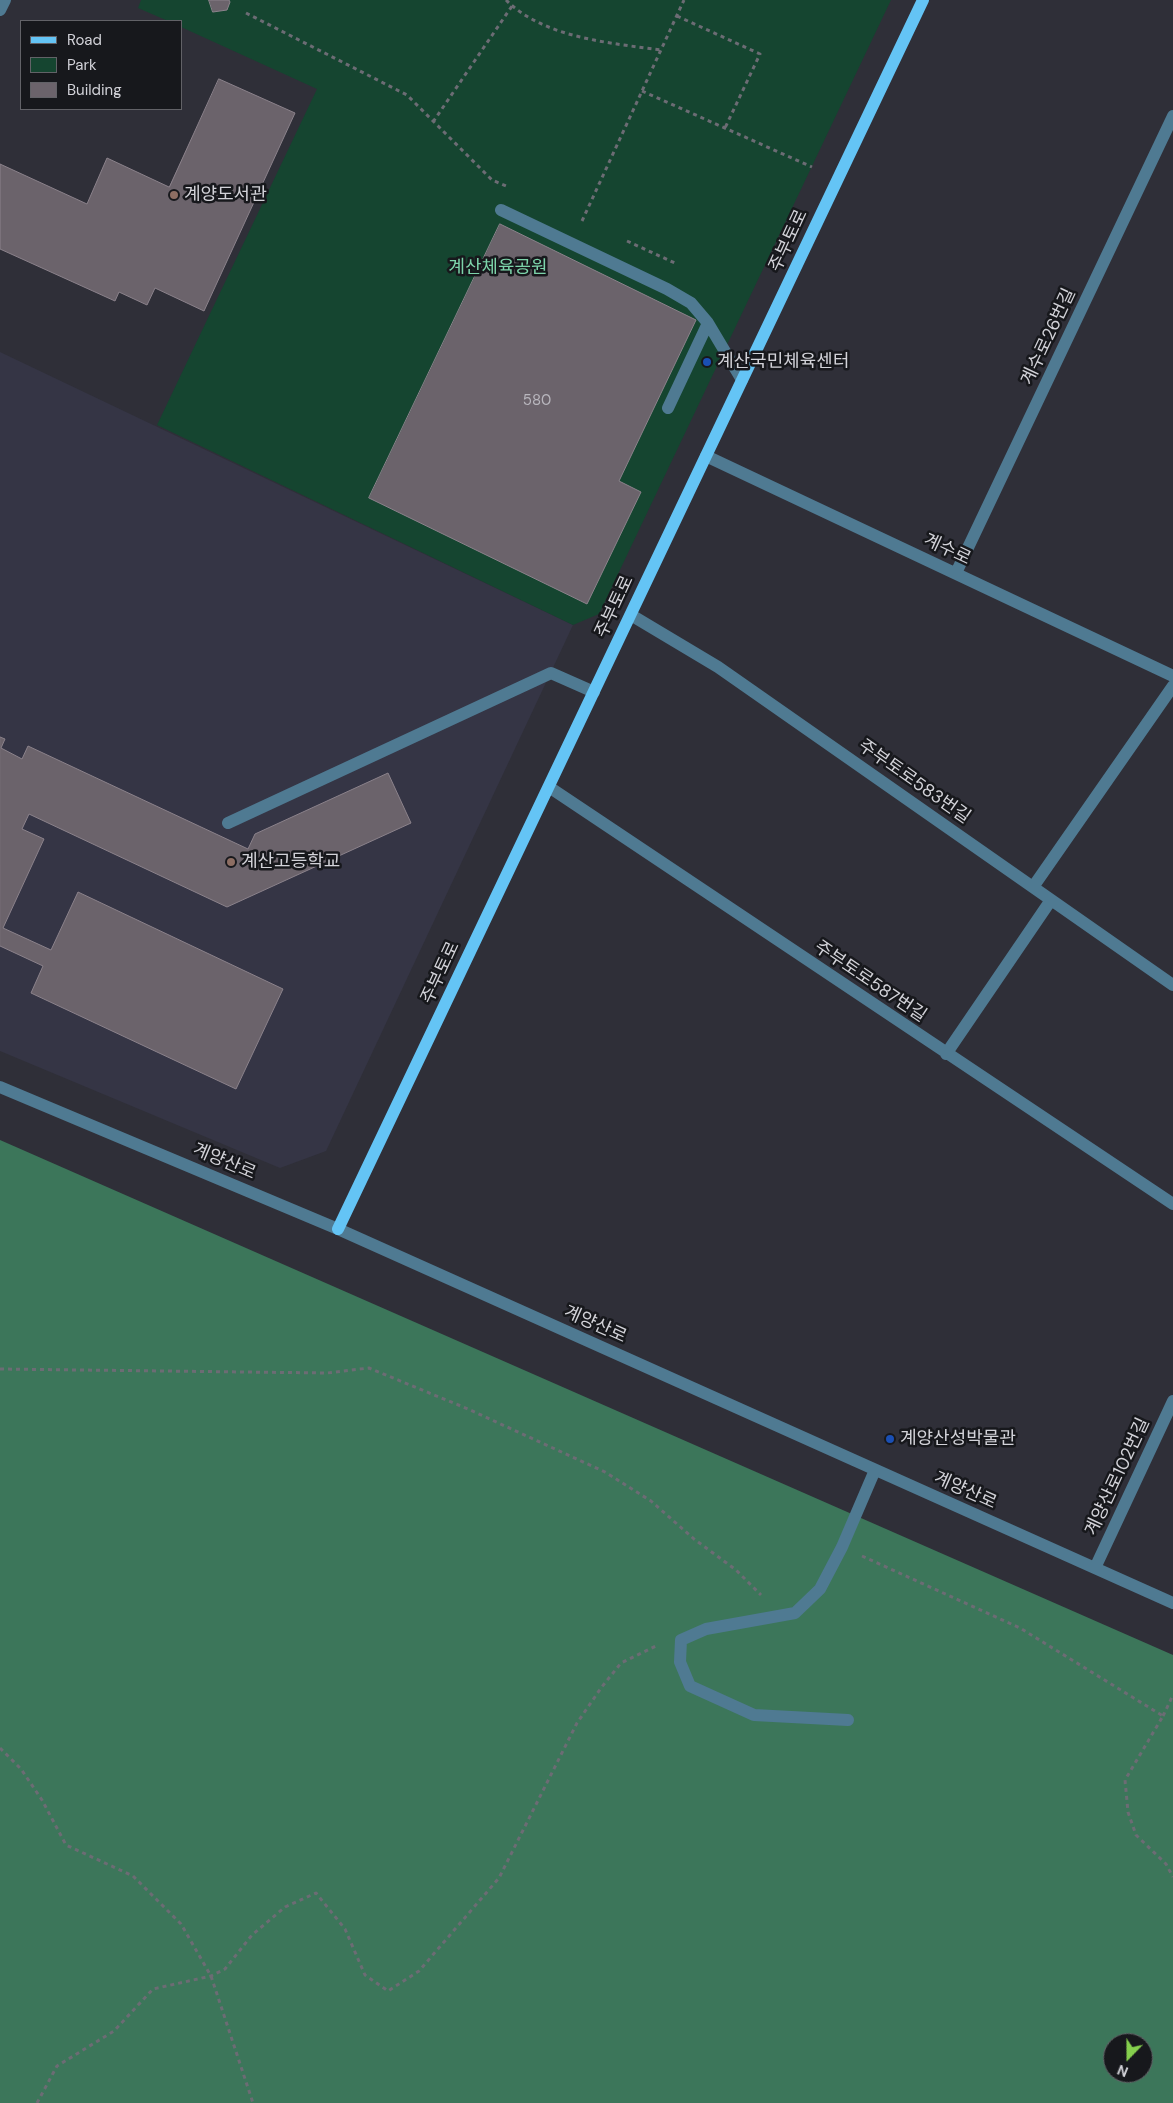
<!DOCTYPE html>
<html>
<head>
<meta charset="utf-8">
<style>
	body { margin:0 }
	#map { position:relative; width:1173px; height:2103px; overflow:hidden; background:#2f2f38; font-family:"DM Sans",sans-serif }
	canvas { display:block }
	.legend { position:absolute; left:20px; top:20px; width:162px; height:90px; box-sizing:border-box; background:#17181c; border:1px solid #626267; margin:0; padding:6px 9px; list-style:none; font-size:15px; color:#d2d2d8 }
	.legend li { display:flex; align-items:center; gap:10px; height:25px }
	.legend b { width:25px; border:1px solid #626267 }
	.north { position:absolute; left:1103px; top:2033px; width:50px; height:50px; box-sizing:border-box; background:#17181c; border:1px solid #626267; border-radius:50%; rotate:202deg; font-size:14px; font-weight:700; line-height:20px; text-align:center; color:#d2d2d8 }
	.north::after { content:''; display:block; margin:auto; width:18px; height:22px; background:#85cf4d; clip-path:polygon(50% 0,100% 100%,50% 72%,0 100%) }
</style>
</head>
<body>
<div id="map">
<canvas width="1173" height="2103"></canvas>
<ul class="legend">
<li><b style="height:6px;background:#64c4f5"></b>Road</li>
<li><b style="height:14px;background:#154530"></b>Park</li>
<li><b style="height:14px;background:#6b636b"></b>Building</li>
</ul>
<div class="north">N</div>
</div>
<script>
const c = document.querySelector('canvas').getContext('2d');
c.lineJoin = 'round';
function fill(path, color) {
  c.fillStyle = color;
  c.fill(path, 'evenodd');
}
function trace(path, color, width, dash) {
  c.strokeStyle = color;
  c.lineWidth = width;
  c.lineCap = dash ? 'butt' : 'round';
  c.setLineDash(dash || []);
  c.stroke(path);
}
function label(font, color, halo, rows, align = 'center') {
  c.font = font + ' "DM Sans","Noto Sans KR",sans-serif';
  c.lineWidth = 5;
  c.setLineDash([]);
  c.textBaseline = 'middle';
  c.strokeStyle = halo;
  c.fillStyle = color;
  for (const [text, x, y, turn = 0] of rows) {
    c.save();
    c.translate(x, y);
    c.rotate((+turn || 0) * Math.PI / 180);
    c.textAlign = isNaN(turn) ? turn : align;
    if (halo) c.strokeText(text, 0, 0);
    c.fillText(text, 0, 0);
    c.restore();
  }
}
fill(new Path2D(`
	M0 352 573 625 326 1151 280 1168 0 1051Z`), '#353545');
fill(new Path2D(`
	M141 0H891L599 614 573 625 157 425 317 89 181 27V21H168L138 8Z`), '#154530');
fill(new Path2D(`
	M0 1140 1173 1655V2103H0ZM1113 2043H1143V2073H1113Z`), '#3c765a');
const building = new Path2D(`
	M209 0H229L230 2 227 10 213 12Z
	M219 79 295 113 204 311 155 288 147 305 119 292 115 301 0 249V164L87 204 107 158 169 187Z
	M500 224 696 320 619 481 641 492 587 604 369 498Z
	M0 737 5 739 1 748 22 759 28 746 248 849 255 834 388 773 411 823 227 907 29 814 22 829 44 839 3 928 51 950 78 892 283 989 236 1089 31 993 43 966 0 946Z`);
fill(building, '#6b636b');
trace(building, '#8b828b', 1);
trace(new Path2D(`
	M506 0C544 38 610 43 661 50
	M246 13 407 95 492 180 506 186
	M677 16 760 54 725 128
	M642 91 812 167
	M433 122 512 6
	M582 221 684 0
	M627 241 677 264
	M0 1369 327 1373 369 1368 468 1409 605 1472 651 1501 694 1539 736 1570 761 1595
	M862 1556 1020 1628 1163 1716 1125 1780 1128 1812 1136 1835 1166 1864 1173 1877
	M1163 1716 1173 1695
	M0 1748 21 1769 42 1800 66 1845 133 1876 181 1924 211 1976 253 2103
	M37 2103 57 2066 114 2031 153 1989 211 1976 225 1969 252 1935 285 1907 316 1893 345 1929 365 1975 388 1991 419 1971 499 1878 577 1723 601 1688 621 1663 658 1645`), '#6c6c74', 3, [4, 4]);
trace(new Path2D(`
	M0 10 5 0
	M501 210 667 289 691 303 708 323 742 380
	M668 408 708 323
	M706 456 1173 676
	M956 573 1173 116
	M631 615 718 667 1173 985
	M549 787 1173 1204
	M228 823 551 673 594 692
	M1033 887 1173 686
	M946 1054 1051 900
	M0 1087 338 1229 1173 1603
	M1095 1568 1173 1401
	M848 1720 754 1715 690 1686 680 1662 681 1640 706 1629 795 1613 820 1589 842 1547 875 1470`), '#4f7a92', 12);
trace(new Path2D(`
	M338 1229 923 0`), '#64c4f5', 12);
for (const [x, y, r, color] of [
	[174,195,5,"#8d6e63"],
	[707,362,5,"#1a4fb4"],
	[231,862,5,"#8d6e63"],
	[890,1439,5,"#1a4fb4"]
]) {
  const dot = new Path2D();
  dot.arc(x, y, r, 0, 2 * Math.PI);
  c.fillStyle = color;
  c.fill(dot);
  trace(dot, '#17181c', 2);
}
label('15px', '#b8b6bd', null, [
	["580",537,401]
]);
label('18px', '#d2d2d8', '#17181c', [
	["계양도서관",184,195],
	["계산국민체육센터",717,362],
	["계산고등학교",241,862],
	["계양산성박물관",900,1439]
], 'left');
label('18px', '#d2d2d8', '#17181c', [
	["주부토로",789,241,-65],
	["계수로26번길",1049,337,-65],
	["계수로",947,550,25],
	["주부토로",615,607,-65],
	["주부토로583번길",914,782,35],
	["주부토로",441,973,-65],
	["주부토로587번길",870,982,34],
	["계양산로",224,1162,23],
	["계양산로",595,1325,24],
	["계양산로102번길",1118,1477,-65],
	["계양산로",965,1491,24]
]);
label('18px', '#7dd4aa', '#17181c', [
	["계산체육공원",498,268]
]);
</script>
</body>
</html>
